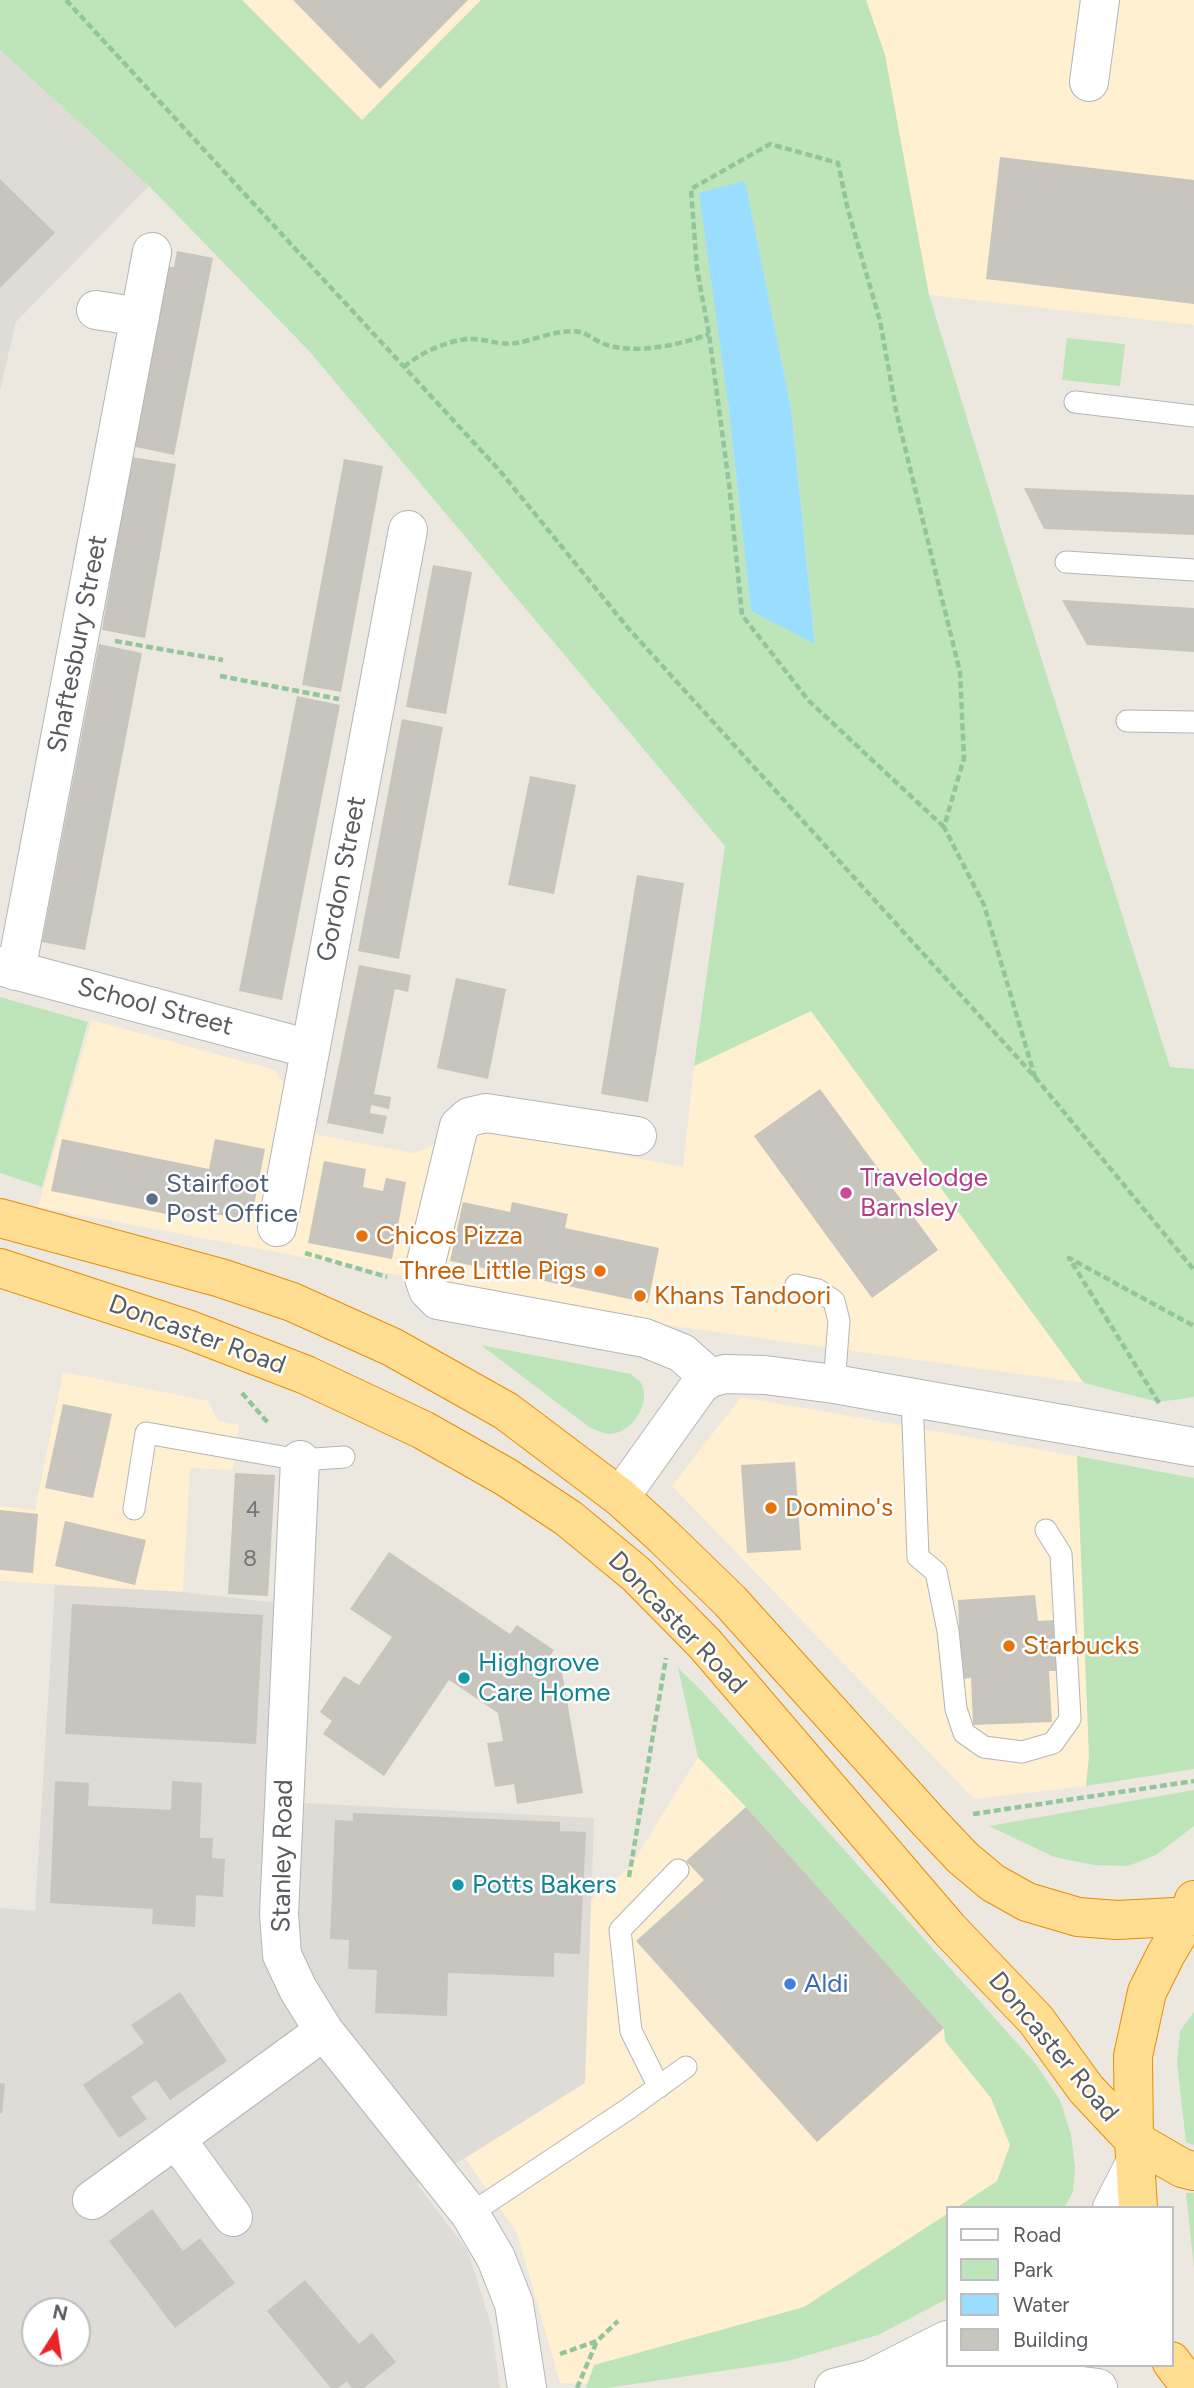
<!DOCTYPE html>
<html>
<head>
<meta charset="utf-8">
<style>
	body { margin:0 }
	#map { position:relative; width:1194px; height:2388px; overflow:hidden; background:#ece8df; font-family:Figtree,sans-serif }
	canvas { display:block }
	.legend { position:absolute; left:946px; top:2206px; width:228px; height:161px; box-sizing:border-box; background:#fff; border:2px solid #bcbebf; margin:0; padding:9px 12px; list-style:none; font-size:21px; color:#585c60 }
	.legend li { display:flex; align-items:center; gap:14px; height:35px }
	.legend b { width:35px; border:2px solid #bcbebf }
	.north { position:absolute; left:21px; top:2297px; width:70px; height:70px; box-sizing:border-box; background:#fff; border:2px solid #bcbebf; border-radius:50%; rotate:12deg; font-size:19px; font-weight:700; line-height:28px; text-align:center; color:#585c60 }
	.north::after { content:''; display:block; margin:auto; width:24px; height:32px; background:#eb2527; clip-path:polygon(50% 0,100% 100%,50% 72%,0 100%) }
</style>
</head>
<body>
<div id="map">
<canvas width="1194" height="2388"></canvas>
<ul class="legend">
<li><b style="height:9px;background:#fff"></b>Road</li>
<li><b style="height:19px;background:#bee4ba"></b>Park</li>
<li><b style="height:19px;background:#9bddff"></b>Water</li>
<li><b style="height:19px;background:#c8c4be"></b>Building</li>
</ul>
<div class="north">N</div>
</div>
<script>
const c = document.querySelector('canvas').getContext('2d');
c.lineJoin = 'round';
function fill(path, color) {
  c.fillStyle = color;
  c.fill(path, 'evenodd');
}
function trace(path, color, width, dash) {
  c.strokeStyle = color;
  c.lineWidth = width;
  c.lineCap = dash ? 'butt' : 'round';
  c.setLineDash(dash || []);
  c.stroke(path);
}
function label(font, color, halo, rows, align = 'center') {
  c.font = font + ' Figtree,sans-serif';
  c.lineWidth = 5;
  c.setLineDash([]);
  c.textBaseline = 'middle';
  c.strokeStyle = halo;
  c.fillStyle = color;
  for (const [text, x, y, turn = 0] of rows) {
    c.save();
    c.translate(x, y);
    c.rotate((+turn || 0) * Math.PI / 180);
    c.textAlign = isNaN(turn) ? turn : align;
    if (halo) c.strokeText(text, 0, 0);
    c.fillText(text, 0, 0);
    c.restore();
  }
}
fill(new Path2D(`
	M242 0H1194V325L929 295 884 56 362 120Z
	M811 1011 1084 1383 651 1323 38 1207 92 1020 275 1070 318 1135 414 1153 479 1128 683 1167 694 1066Z
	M63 1372 208 1401 218 1421 239 1425 233 1470 190 1468 183 1592 0 1581V1506L35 1510Z
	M741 1397 1077 1456 1089 1756 1086 1786 974 1799 672 1486Z
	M698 1757 746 1807 944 2028 1051 2165 988 2208H947V2236L841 2308 607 2384 560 2383 517 2233 465 2158 584 2083 590 1901 630 1867Z`), '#fef0d1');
fill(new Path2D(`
	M0 50 149 186 16 322 0 390Z
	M55 1585 183 1592 277 1603 267 1801 594 1818 585 2083 465 2158 417 2184 468 2251 492 2328 500 2388H0V1908L35 1911ZM35 2311H77V2353H35Z`), '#dfdbd7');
fill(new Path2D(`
	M0 0H242L362 120 481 0H866L885 55 929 295 1018 584 1170 1067 1194 1069V1397L1158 1402 1084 1383 811 1011 694 1066 725 846 310 352 149 186 0 50ZM745 182 791 408 815 643 751 611 728 402Z
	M1067 338 1125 344 1120 386 1062 380Z
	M0 997 88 1022 42 1187 0 1173Z
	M481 1345 631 1374C634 1377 641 1381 642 1385 651 1406 630 1433 610 1434 603 1434 595 1429 589 1427Z
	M1077 1456 1194 1478V1769L1086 1786 1089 1756Z
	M678 1668 701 1690 1035 2063 1060 2100 1071 2135 1075 2168 1073 2192 1064 2208H956L997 2181 1010 2145 991 2098 945 2041 944 2028 746 1807 698 1757Z
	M1194 1790V1826L1156 1855 1128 1866 1094 1865 1054 1857 989 1826Z
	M1194 2012V2145L1186 2142 1177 2063 1180 2031Z
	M1186 2193H1194V2267Z
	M947 2214V2299L878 2335 788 2361 607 2388H586L594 2365 804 2307Z`), '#bee4ba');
fill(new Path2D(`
	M745 181 791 408 815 644 751 611 728 402 699 193Z`), '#9bddff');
fill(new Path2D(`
	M293 0H468L380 89Z
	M1000 157 1194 180V304L986 279Z
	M0 179 55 233 0 288Z
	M177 251 213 258 174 455 131 446 167 267H174Z
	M132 457 176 464 145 638 102 630Z
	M344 459 383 466 341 692 302 685Z
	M1024 488 1194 495V535L1044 529Z
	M433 565 472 572 446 714 406 707Z
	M1062 600 1194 608V652L1087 645Z
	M99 644 142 653 85 950 42 942Z
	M297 696 340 705 282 1000 239 991Z
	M402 719 443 727 399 959 358 951Z
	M530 776 576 785 554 894 508 885Z
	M637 875 684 883 648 1102 601 1094Z
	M359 965 411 975 408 992 395 989 374 1094 391 1097 389 1109 371 1105 370 1113 387 1116 383 1134 327 1123Z
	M456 978 506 989 488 1079 437 1068Z
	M820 1089 938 1250 872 1298 754 1136Z
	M62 1139 209 1169 215 1139 265 1149 251 1221 199 1211 197 1220 51 1191Z
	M324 1161 366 1169 363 1187 383 1191 386 1178 406 1182 392 1259 308 1243Z
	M463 1202 510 1212 512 1202 568 1214 565 1228 659 1248 648 1303 450 1261Z
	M63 1404 112 1414 93 1498 45 1488Z
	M795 1462 801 1550 747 1553 741 1465Z
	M235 1473 275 1475 268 1596 228 1594Z
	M0 1510 38 1514 33 1573 0 1570Z
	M65 1521 146 1540 135 1585 55 1566Z
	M389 1552 510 1634 517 1625 554 1650 549 1657 561 1666 583 1793 517 1804 514 1784 495 1787 487 1743 503 1741 498 1713 449 1680 384 1776 323 1734 332 1721 320 1712 344 1676 359 1685 392 1637 350 1609Z
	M1035 1595 1038 1621 1056 1620 1059 1671H1049L1052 1722 973 1725 971 1678 961 1679 958 1600Z
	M72 1604 263 1615 256 1744 65 1734Z
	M55 1781 89 1783 88 1806 171 1810 172 1781 202 1783 200 1838H213L212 1858 225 1859 223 1897 196 1895 195 1927 152 1924 153 1909 50 1903Z
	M746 1807 944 2028 817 2142 636 1941 704 1880 686 1861Z
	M353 1813 560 1822V1831L586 1832 580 1954 554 1953V1977L448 1973 447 2016 375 2013 377 1970 348 1969 349 1940 330 1939 335 1820 353 1821Z
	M180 1992 227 2061 170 2100 156 2080 131 2097 147 2119 119 2138 83 2085 144 2043 131 2025Z
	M0 2083 5 2084 2 2113H0Z
	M152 2209 183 2251 200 2238 235 2283 175 2328 109 2241Z
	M305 2280 359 2344 372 2333 396 2362 364 2388H352L347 2381 338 2388H331L267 2311Z`), '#c8c4be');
const service = new Path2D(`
	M1075 402 1194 416
	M1066 562 1194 570
	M1127 721 1194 722
	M796 1285 818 1290 834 1301 839 1321 834 1384
	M912 1396 918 1557 936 1572 948 1631 956 1709 964 1733 984 1747 1022 1752 1053 1743 1070 1719 1061 1554 1046 1530
	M134 1509 146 1433 300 1460 344 1457
	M659 2087 631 2031 620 1930 678 1870
	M470 2214 628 2109 686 2067`);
const minor = new Path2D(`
	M1089 82 1100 0
	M96 310 140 317
	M0 966 310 1049
	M16 971 152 252
	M637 1136 486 1113 469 1117 459 1126 423 1275 428 1290 438 1300 645 1338 682 1353 710 1378
	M277 1227 408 530
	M300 1460 279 1914 282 1955 298 1989 324 2031 470 2214 496 2258 514 2304 527 2388
	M620 1497 700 1385 710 1378 725 1374 765 1375 834 1384 1194 1447
	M176 2139 233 2217
	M92 2200 324 2031`);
const secondary = new Path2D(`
	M1112 2208 1135 2163
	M870 2379 1020 2378 1098 2388
	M834 2388 870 2379 947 2340`);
const trunk = new Path2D(`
	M0 1218 221 1278 292 1302 392 1347 506 1411 620 1497 664 1537 730 1601 928 1821 963 1858 993 1883 1027 1902 1078 1917 1117 1920 1194 1916
	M0 1268 187 1329 306 1375 423 1430 506 1477 568 1518 636 1574 705 1644 949 1929 1036 2020 1086 2089 1134 2140 1182 2168 1194 2171
	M1138 2208 1134 2140 1133 2056 1147 1992 1166 1954 1188 1917 1194 1900
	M1171 2361 1191 2388`);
trace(service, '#b2b6ba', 23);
trace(minor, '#b2b6ba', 40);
trace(secondary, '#b3b7bd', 40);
trace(trunk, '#ea8c00', 40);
trace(new Path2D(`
	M66 0 500 471 628 628 1035 1077 1194 1270
	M404 367C420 353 446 341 468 339 484 338 500 346 516 343 535 340 561 328 580 332 588 334 596 341 604 344 634 355 680 345 709 334
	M115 641 223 660
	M220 676 339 699
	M944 827 809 701 742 615 729 484 709 334 697 269 691 189 770 144 838 163 848 210 880 321 897 415 960 672 964 758 944 827 984 905 1035 1077
	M305 1253 387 1277
	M242 1393 269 1424
	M1159 1403 1069 1258 1194 1326
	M973 1814 1194 1781
	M629 1877 666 1658
	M560 2354 597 2341 618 2321
	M577 2388 597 2341`), '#93c59d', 4.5, [7, 3.5]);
trace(service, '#fff', 21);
trace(minor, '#fff', 38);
trace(secondary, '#fff', 38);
trace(trunk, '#ffde92', 38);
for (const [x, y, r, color] of [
	[846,1193,7,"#d1479c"],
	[152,1199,7,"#5c6f8a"],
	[362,1236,7,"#e8710a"],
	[600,1271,7,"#e8710a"],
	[640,1296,7,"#e8710a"],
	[771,1508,7,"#e8710a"],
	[1009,1646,7,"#e8710a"],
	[464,1678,7,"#0f9aa8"],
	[458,1885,7,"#0f9aa8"],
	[790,1984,7,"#3f7fe0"]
]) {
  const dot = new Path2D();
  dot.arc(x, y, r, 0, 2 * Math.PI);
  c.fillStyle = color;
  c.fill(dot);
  trace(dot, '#fff', 2.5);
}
label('23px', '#747678', null, [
	["4",253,1510],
	["8",250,1559]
]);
label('26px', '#585c60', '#fff', [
	["Shaftesbury Street",78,644,-79],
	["Gordon Street",342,879,-79],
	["School Street",155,1007,15],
	["Doncaster Road",197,1335,20],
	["Doncaster Road",677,1623,46],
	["Stanley Road",283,1856,-89],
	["Doncaster Road",1053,2047,50]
]);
label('26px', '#b23c85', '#fff', [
	["Travelodge",860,1178],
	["Barnsley",860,1208]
], 'left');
label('26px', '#4e5e75', '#fff', [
	["Stairfoot",166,1184],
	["Post Office",166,1214]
], 'left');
label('26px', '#c56008', '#fff', [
	["Chicos Pizza",376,1236],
	["Three Little Pigs",586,1271,"right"],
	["Khans Tandoori",654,1296],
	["Domino's",785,1508],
	["Starbucks",1023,1646]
], 'left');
label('26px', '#0d838f', '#fff', [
	["Highgrove",478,1663],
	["Care Home",478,1693],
	["Potts Bakers",472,1885]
], 'left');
label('26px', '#366cbe', '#fff', [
	["Aldi",804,1984]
], 'left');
</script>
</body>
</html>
